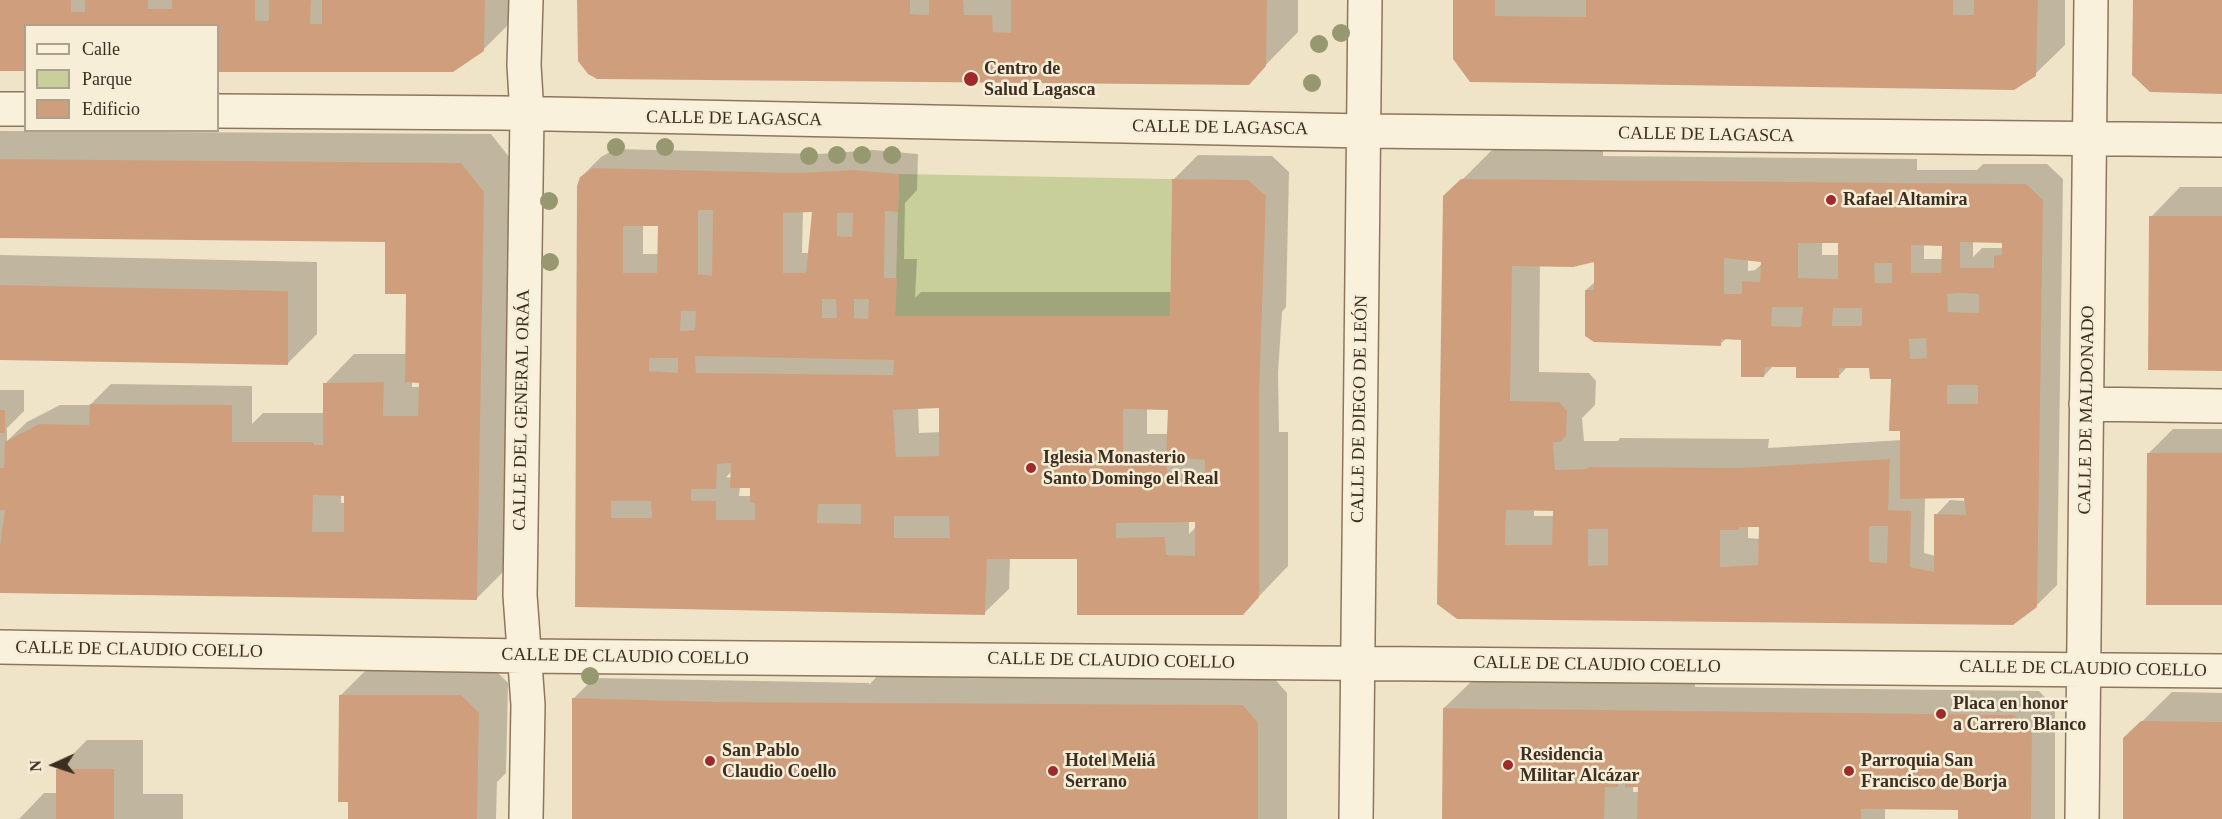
<!DOCTYPE html>
<html>
<head>
<meta charset="utf-8">
<style>
	body { margin:0 }
	#map { position:relative; width:2222px; height:819px; overflow:hidden; background:#f0e4c8; font-family:"Times New Roman",serif }
	canvas { display:block }
	.legend { position:absolute; left:24px; top:24px; width:195px; height:108px; box-sizing:border-box; background:#f7eed8; border:2px solid #ada18e; margin:0; padding:8px 10px; list-style:none; font-size:18px; color:#3d2e20 }
	.legend li { display:flex; align-items:center; gap:12px; height:30px }
	.legend b { width:30px; border:2px solid #ada18e }
	.north { position:absolute; left:24px; top:735px; width:60px; height:60px; -webkit-text-stroke:4px #f7eed8; paint-order:stroke; rotate:267deg; font-size:16px; font-weight:700; line-height:24px; text-align:center; color:#3d2e20 }
	.north::after { content:''; display:block; margin:auto; width:21px; height:27px; background:#3d2e20; clip-path:polygon(50% 0,100% 100%,50% 72%,0 100%) }
</style>
</head>
<body>
<div id="map">
<canvas width="2222" height="819"></canvas>
<ul class="legend">
<li><b style="height:8px;background:#faf1dc"></b>Calle</li>
<li><b style="height:16px;background:#c9cf9b"></b>Parque</li>
<li><b style="height:16px;background:#cf9f7d"></b>Edificio</li>
</ul>
<div class="north">N</div>
</div>
<script>
const c = document.querySelector('canvas').getContext('2d');
c.lineJoin = 'round';
function fill(path, color) {
  c.fillStyle = color;
  c.fill(path, 'evenodd');
}
function trace(path, color, width, dash) {
  c.strokeStyle = color;
  c.lineWidth = width;
  c.lineCap = dash ? 'butt' : 'round';
  c.setLineDash(dash || []);
  c.stroke(path);
}
function label(font, color, halo, rows, align = 'center') {
  c.font = font + ' "Times New Roman",serif';
  c.lineWidth = 5;
  c.setLineDash([]);
  c.textBaseline = 'middle';
  c.strokeStyle = halo;
  c.fillStyle = color;
  for (const [text, x, y, turn = 0] of rows) {
    c.save();
    c.translate(x, y);
    c.rotate((+turn || 0) * Math.PI / 180);
    c.textAlign = isNaN(turn) ? turn : align;
    if (halo) c.strokeText(text, 0, 0);
    c.fillText(text, 0, 0);
    c.restore();
  }
}
fill(new Path2D(`
	M899 174 1172 179 1170 316H895Z`), '#c9cf9b');
fill(new Path2D(`
	M0 0H514L513 20 483 50 453 70H218V26H26L0 70Z
	M578 0H1298V32L1248 83Z
	M1454 0H2065V45L2035 74 1471 80Z
	M0 131 491 134 513 162 506 569 477 598 0 591V390H24V411L7 428V441L27 422 60 405H90L111 384 252 386V424L263 413H325V384L354 354H407V293L386 241 0 237ZM412 381H420V387H412ZM341 494H346V503H341Z
	M615 149 820 154 873 150 918 154 917 190 905 203 904 259H917L915 298 921 292H1172L1173 180 1198 155 1272 156 1289 172 1286 307 1282 312 1278 373 1279 432H1288V566L1242 614 1078 558H1010L1009 589 984 613 576 606 581 177 601 157ZM803 210H814L809 253H802ZM643 224H659V254H643ZM940 406 941 432 919 433 918 408ZM1147 408H1169L1168 434H1147ZM732 471V478L726 477ZM740 487H752V496H739ZM1197 520V526L1189 534V521Z
	M1492 150 1603 151V156L1917 159V170H1977L1983 164H2047L2063 179 2057 585 2036 606 1458 617 1445 197ZM1973 241H2004V248H1982L1973 257ZM1822 242H1840V255H1822ZM1924 244H1943V259H1924ZM1748 259 1763 260V263L1755 270 1748 271ZM1596 260V281L1586 290 1720 344 1727 338H1743L1764 376 1774 365H1798L1838 377 1848 366 1870 367 1892 378 1902 440 1768 448 1769 439 1620 438 1618 441H1584L1582 418 1595 405 1596 381 1589 373 1539 372 1540 265ZM1925 497H1965L1966 501 1950 500 1936 515V556L1924 553ZM1534 509 1554 510V516H1534ZM1748 525H1761L1760 539 1748 538Z
	M2180 187H2222V369L2151 217Z
	M0 255 317 262V334L287 364 0 359Z
	M2173 429H2222V604L2149 453Z
	M370 666H491L508 683 506 773 497 782 496 819H349L340 696Z
	M880 673 1272 676 1287 693V819H573L574 698 594 678 869 683V685Z
	M1474 679 1695 682V687L2039 691 2055 708V819H1959L1960 809 1885 808V819H1443L1444 708ZM1633 786H1639V792H1633Z
	M2172 692 2222 693V819H2124L2125 738Z
	M87 740H143V794H183V819H19L44 793H57V770Z`), '#0003');
fill(new Path2D(`
	M0 0H71V12H85V0H148V9H172V0H255V21H269V0H311L310 24H322V0H485L484 51 453 72H218V26H26V71H0Z
	M577 0H910V14L929 15V0H963L964 15H992L993 32 1011 33V0H1267L1266 66 1249 85 597 79 588 74 578 61Z
	M1453 0H1495V16L1586 17V0H1953V15H1974V0H2038L2036 76 2014 90 1470 82 1453 59Z
	M2133 0H2222V94L2150 92 2132 75Z
	M0 159 461 163 484 192 477 600 0 593V546L5 510H0V468H4L5 442 39 424 89 425 90 404 232 405V442H313L314 445H323V383L384 382 383 416H418L419 383 405 382 406 294H385V242L0 238ZM313 495 344 496V532H312Z
	M593 168 799 173 852 170 899 174 898 212 885 211 884 278H897L895 316H1170L1172 179 1248 180 1266 196 1259 394V597L1243 615H1077V559H987L985 615 575 607 577 186 580 177ZM698 210H713L712 276 698 274ZM812 212 806 273H783V213ZM837 213H853L852 237 837 236ZM623 226H658L657 273H623ZM822 299H836L837 318H822ZM854 299H869L868 319 854 318ZM681 311H696L695 330 680 331ZM695 356 894 360 893 375 696 373ZM649 358H678V373L649 371ZM939 408V456L896 457 893 410ZM1123 409 1168 410 1166 457 1205 460V478L1168 479 1166 457 1123 458ZM731 463 730 488H750V502L755 503V520H716V501H691V489H716L717 464ZM611 501H651L652 518H611ZM818 504H861V524L817 523ZM894 516H949L950 538H894ZM1195 522V556L1166 555 1165 537 1116 538V523Z
	M1461 179 2026 184 2043 200 2037 607 2013 625 1457 619 1437 604 1443 196ZM1960 242 2002 243V255L1994 256V268H1960ZM1798 243H1838V279L1798 278ZM1911 245 1942 246 1941 273H1911ZM1724 258 1761 262 1760 282 1742 281V294H1724ZM1594 262V290H1585V336L1594 342 1721 346V339L1741 340V377H1764L1765 367H1796V378H1839V368H1869L1870 379H1891L1889 431H1900V499L1964 498 1966 515 1934 514V572L1910 567 1911 511 1888 510 1890 459 1740 468 1589 467 1587 469 1555 470 1553 442H1560L1566 436 1567 411 1559 402 1510 401 1512 266 1573 267ZM1874 263H1892V283H1875ZM1959 293 1979 294V313L1948 312 1947 294ZM1772 307H1803L1801 327 1771 326ZM1833 308H1862V326H1832ZM1926 338 1927 358 1910 359 1909 339ZM1947 385H1978V404H1947ZM1506 510 1553 511 1552 545H1505ZM1869 526H1888L1887 563 1869 562ZM1739 527H1759L1758 565 1720 567V530H1739ZM1588 529H1608V565L1588 566Z
	M2149 216H2222V371L2148 370Z
	M0 285 288 291V365L0 360Z
	M0 410H5V433H0Z
	M2147 453H2222V605H2146Z
	M339 695H461L479 713 477 819H348V802H338Z
	M572 698 719 702 1243 705 1258 723V819H572Z
	M1443 708 2014 715 2032 733 2031 819H1958V810L1861 809V819H1637L1638 787H1625V775L1619 776 1618 787H1605L1604 819H1442Z
	M2141 721 2222 722V819H2123V738Z
	M56 769H114V819H56Z`), '#cf9f7d');
const minor = new Path2D(`
	M526 0 524 65 527 115 520 595 528 705 526 819
	M0 109H26
	M218 111 502 113 1364 131 2222 140
	M2086 404 2222 406
	M0 647 523 656 2222 671
	M1356 819 1365 0
	M2082 819 2091 0`);
trace(minor, '#8d765c', 36);
trace(minor, '#faf1dc', 33);
c.fillStyle = '#96986f';
for (const [x, y] of [
	[1341,33],
	[1319,44],
	[1312,83],
	[616,147],
	[665,147],
	[837,155],
	[862,155],
	[892,155],
	[809,156],
	[549,201],
	[550,262],
	[590,676]
]) {
  c.beginPath();
  c.arc(x, y, 9, 0, 2 * Math.PI);
  c.fill();
}
for (const [x, y, r, color] of [
	[971,79,8,"#9e2a2b"],
	[1831,200,6,"#9e2a2b"],
	[1031,468,6,"#9e2a2b"],
	[1941,714,6,"#9e2a2b"],
	[710,761,6,"#9e2a2b"],
	[1508,765,6,"#9e2a2b"],
	[1053,771,6,"#9e2a2b"],
	[1849,771,6,"#9e2a2b"]
]) {
  const dot = new Path2D();
  dot.arc(x, y, r, 0, 2 * Math.PI);
  c.fillStyle = color;
  c.fill(dot);
  trace(dot, '#f7eed8', 2);
}
label('bold 18px', '#3d2e20', '#f7eed8', [
	["Centro de",984,69],
	["Salud Lagasca",984,90],
	["Rafael Altamira",1843,200],
	["Iglesia Monasterio",1043,458],
	["Santo Domingo el Real",1043,479],
	["Placa en honor",1953,704],
	["a Carrero Blanco",1953,725],
	["San Pablo",722,751],
	["Claudio Coello",722,772],
	["Residencia",1520,755],
	["Militar Alcázar",1520,776],
	["Hotel Meliá",1065,761],
	["Serrano",1065,782],
	["Parroquia San",1861,761],
	["Francisco de Borja",1861,782]
], 'left');
label('18px', '#3d2e20', '#f7eed8', [
	["CALLE DE LAGASCA",734,119,1],
	["CALLE DE LAGASCA",1220,128,1],
	["CALLE DE LAGASCA",1706,135,1],
	["CALLE DE DIEGO DE LEÓN",1360,409,-89],
	["CALLE DEL GENERAL ORÁA",522,410,-89],
	["CALLE DE MALDONADO",2087,410,-89],
	["CALLE DE CLAUDIO COELLO",139,650,1],
	["CALLE DE CLAUDIO COELLO",625,657,1],
	["CALLE DE CLAUDIO COELLO",1111,661,1],
	["CALLE DE CLAUDIO COELLO",1597,665,1],
	["CALLE DE CLAUDIO COELLO",2083,669,1]
]);
</script>
</body>
</html>
